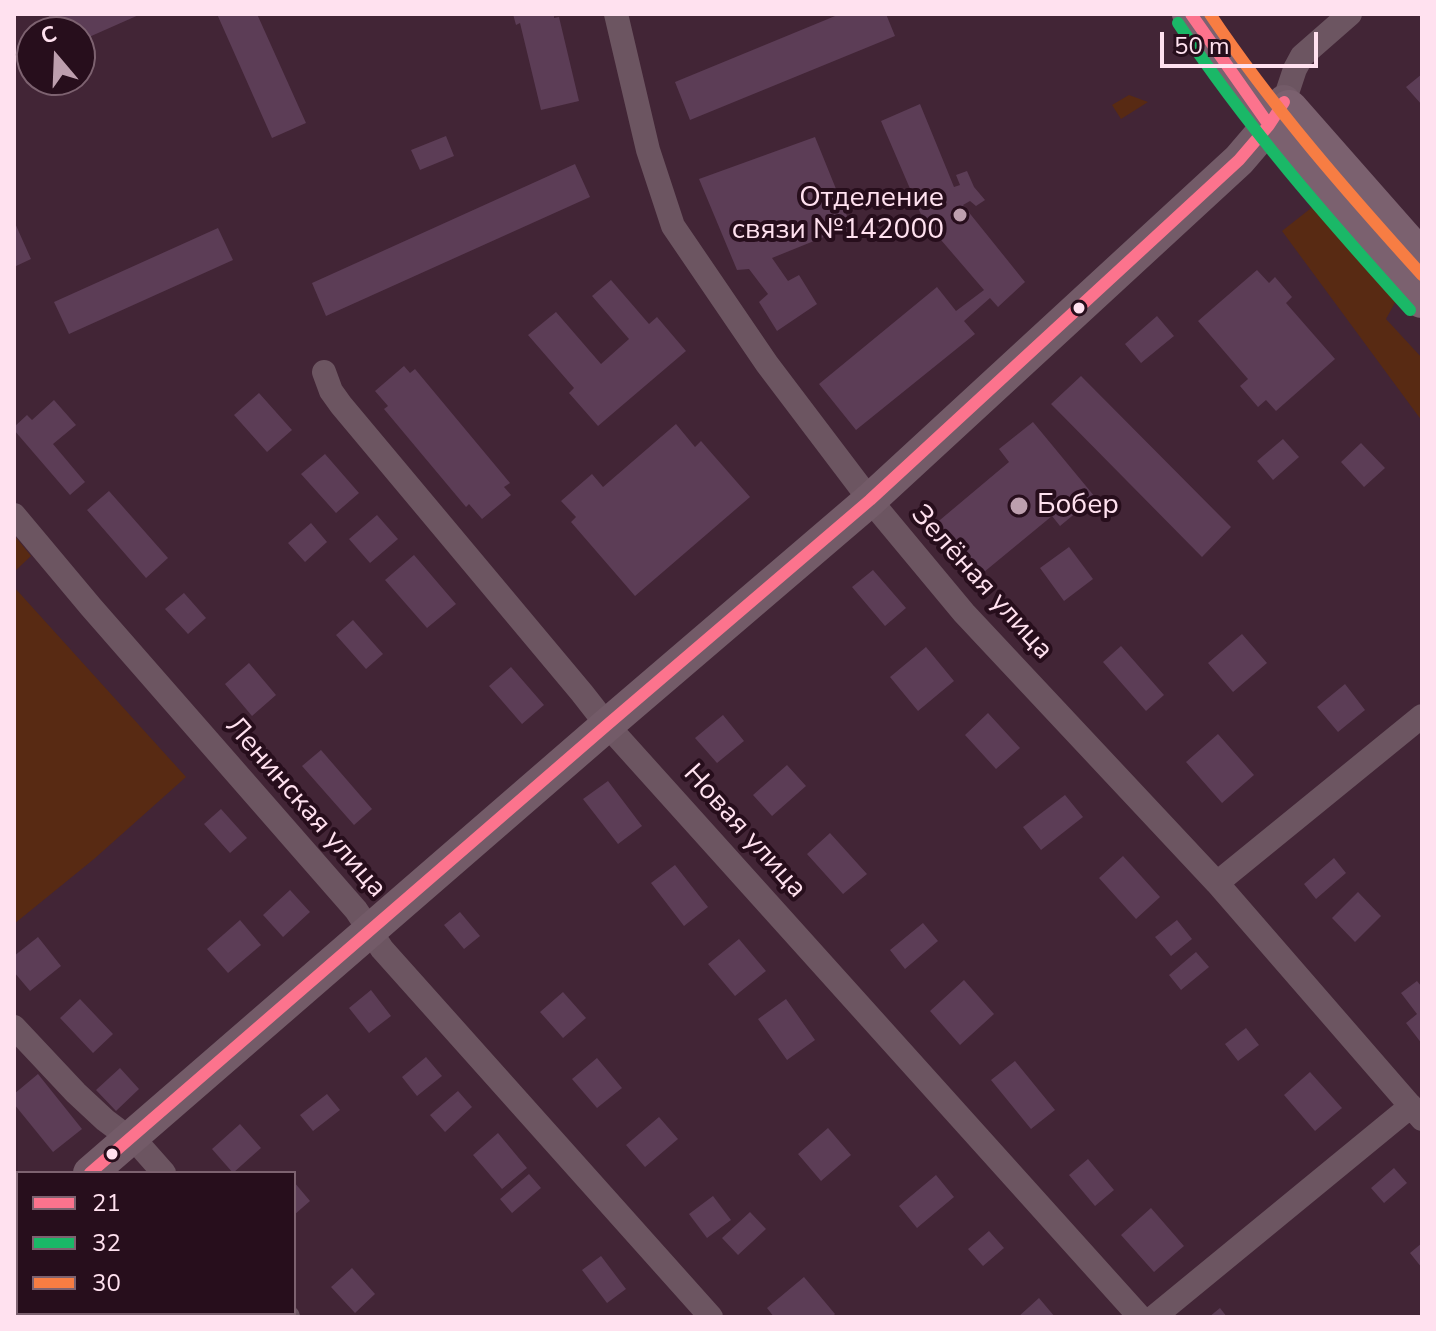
<!DOCTYPE html>
<html>
<head>
<meta charset="utf-8">
<style>
	body { margin:0 }
	#map { position:relative; width:1436px; height:1331px; overflow:hidden; background:#422536; font-family:"Nunito Sans",sans-serif }
	canvas { display:block }
	.frame { position:absolute; inset:0; border:16px solid #ffe1ef; pointer-events:none }
	.legend { position:absolute; left:16px; top:1171px; width:280px; height:144px; box-sizing:border-box; background:#270e1c; border:2px solid #7d6270; margin:0; padding:10px 14px; list-style:none; font-size:24px; color:#ffe1ef }
	.legend li { display:flex; align-items:center; gap:16px; height:40px }
	.legend b { width:40px; border:2px solid #7d6270 }
	.north { position:absolute; left:16px; top:16px; width:80px; height:80px; box-sizing:border-box; background:#270e1c; border:2px solid #7d6270; border-radius:50%; rotate:341deg; font-size:22px; font-weight:700; line-height:32px; text-align:center; color:#ffe1ef }
	.north::after { content:''; display:block; margin:auto; width:28px; height:36px; background:#bd9fae; clip-path:polygon(50% 0,100% 100%,50% 72%,0 100%) }
	.scale { position:absolute; left:1160px; top:32px; width:158px; height:36px; box-sizing:border-box; border:4px solid #ffe1ef; border-top:0; padding-left:10px; font-size:24px; line-height:28px; white-space:nowrap; color:#ffe1ef; -webkit-text-stroke:6px #270e1c; paint-order:stroke }
</style>
</head>
<body>
<div id="map">
<canvas width="1436" height="1331"></canvas>
<div class="frame"></div>
<ul class="legend">
<li><b style="height:10px;background:#fc738d"></b>21</li>
<li><b style="height:10px;background:#1ab867"></b>32</li>
<li><b style="height:10px;background:#f77d43"></b>30</li>
</ul>
<div class="north">С</div>
<div class="scale">50 m</div>
</div>
<script>
const c = document.querySelector('canvas').getContext('2d');
c.lineJoin = 'round';
function fill(path, color) {
  c.fillStyle = color;
  c.fill(path, 'evenodd');
}
function trace(path, color, width, dash) {
  c.strokeStyle = color;
  c.lineWidth = width;
  c.lineCap = dash ? 'butt' : 'round';
  c.setLineDash(dash || []);
  c.stroke(path);
}
function label(font, color, halo, rows, align = 'center') {
  c.font = font + ' "Nunito Sans",sans-serif';
  c.lineWidth = 8;
  c.setLineDash([]);
  c.textBaseline = 'middle';
  c.strokeStyle = halo;
  c.fillStyle = color;
  for (const [text, x, y, turn = 0] of rows) {
    c.save();
    c.translate(x, y);
    c.rotate((+turn || 0) * Math.PI / 180);
    c.textAlign = isNaN(turn) ? turn : align;
    if (halo) c.strokeText(text, 0, 0);
    c.fillText(text, 0, 0);
    c.restore();
  }
}
fill(new Path2D(`
	M1129 95 1148 102 1121 119 1112 105Z
	M1315 205 1397 299 1386 319 1422 358V421L1282 231Z
	M14 535 31 556 14 572Z
	M14 587 186 777 94 859 14 924Z`), '#582a13');
fill(new Path2D(`
	M48 14H141L80 41V32H56Z
	M217 14H257L306 123 272 138Z
	M513 14H554V18L559 17 579 101 541 110 520 23 516 25Z
	M840 14H886L895 36 690 120 675 82Z
	M1422 74V105L1406 87Z
	M920 104 954 187 960 185 956 175 967 171 974 187 985 200 976 206 970 201 963 205 1025 282 998 307 990 298 964 321 975 334 856 430 819 384 937 287 956 311 984 290 923 219 881 121Z
	M446 136 454 156 420 170 411 150Z
	M815 137 851 226 772 258 788 281 799 275 817 304 777 331 759 302 768 294 749 269 737 270 699 179Z
	M575 164 590 197 326 316 312 283Z
	M14 221 31 259 14 267Z
	M218 228 233 260 69 334 54 302Z
	M1257 270 1269 283 1275 277 1292 297 1286 303 1335 359 1276 411 1266 400 1258 407 1240 386 1248 379 1198 321Z
	M611 280 649 324 657 317 686 351 598 426 569 393 574 388 528 335 556 312 601 364 629 339 592 296Z
	M1157 316 1174 336 1141 363 1125 344Z
	M404 366 410 373 415 369 510 483 504 487 511 495 482 519 469 504 466 507 384 409 388 406 375 391Z
	M1081 376 1231 527 1202 557 1051 404Z
	M259 393 292 430 267 452 234 415Z
	M54 400 76 425 53 444 85 482 70 495 14 430V427L27 415 32 420Z
	M1033 422 1095 497 1060 526 1052 516 978 577 934 525 1009 462 999 449Z
	M676 424 695 447 701 441 750 497 635 596 571 522 576 517 561 501 592 474 603 487Z
	M1283 439 1299 457 1273 480 1257 461Z
	M1361 443 1385 468 1364 487 1341 462Z
	M325 454 359 493 336 513 301 474Z
	M109 491 168 558 146 578 87 510Z
	M377 515 398 539 370 563 349 539Z
	M311 523 327 542 305 562 288 543Z
	M1069 547 1093 579 1064 601 1040 568Z
	M414 555 456 604 427 628 385 580Z
	M873 570 906 608 885 626 852 587Z
	M184 593 206 618 188 634 165 609Z
	M353 620 383 654 366 669 336 635Z
	M1242 634 1267 663 1233 692 1208 663Z
	M1121 646 1164 695 1146 711 1103 662Z
	M926 647 954 681 918 711 890 677Z
	M249 663 276 695 252 716 225 684Z
	M511 667 544 705 522 724 489 686Z
	M1345 684 1365 710 1338 732 1317 707Z
	M988 713 1020 748 996 769 965 735Z
	M723 715 744 741 717 763 695 738Z
	M1218 734 1254 775 1222 803 1186 762Z
	M321 750 372 809 354 825 302 766Z
	M787 765 806 786 772 816 753 795Z
	M608 781 642 826 618 844 583 799Z
	M1065 795 1083 817 1041 850 1023 827Z
	M221 809 247 838 230 853 204 824Z
	M830 833 867 874 843 894 807 854Z
	M1123 856 1160 897 1136 919 1099 878Z
	M1334 858 1346 873 1316 899 1304 884Z
	M675 865 708 907 684 926 651 883Z
	M290 890 310 912 283 937 263 915Z
	M1358 892 1381 916 1355 942 1332 918Z
	M460 912 480 936 464 949 444 925Z
	M240 920 261 945 228 973 207 949Z
	M1177 920 1192 939 1171 956 1155 937Z
	M923 923 938 941 905 969 890 950Z
	M38 937 61 966 30 991 14 972V956Z
	M739 939 766 971 735 996 708 964Z
	M1196 952 1209 967 1181 990 1169 975Z
	M964 980 994 1014 960 1045 930 1011Z
	M1417 981 1422 987V1044L1406 1023 1417 1014 1401 993Z
	M371 990 391 1016 369 1033 349 1008Z
	M563 992 586 1018 563 1038 540 1012Z
	M80 999 113 1034 93 1053 60 1018Z
	M786 999 815 1040 787 1060 758 1019Z
	M1246 1028 1259 1045 1238 1061 1225 1044Z
	M426 1057 442 1076 417 1096 402 1077Z
	M597 1058 622 1088 597 1108 572 1079Z
	M1015 1061 1055 1110 1031 1129 991 1080Z
	M120 1068 139 1089 116 1111 96 1090Z
	M1310 1072 1342 1108 1315 1131 1284 1095Z
	M38 1074 82 1129 53 1152 14 1104V1094Z
	M458 1091 472 1107 445 1132 430 1115Z
	M327 1094 340 1110 313 1131 300 1115Z
	M659 1117 678 1139 645 1167 626 1145Z
	M240 1124 261 1148 233 1173 212 1149Z
	M828 1128 851 1155 821 1181 798 1154Z
	M498 1133 527 1168 502 1189 473 1155Z
	M1088 1159 1114 1190 1095 1206 1069 1175Z
	M1394 1168 1407 1183 1384 1203 1371 1188Z
	M529 1174 541 1188 512 1213 500 1199Z
	M936 1175 954 1197 917 1228 899 1206Z
	M294 1182 310 1201 294 1215Z
	M713 1196 731 1220 707 1238 689 1214Z
	M1151 1208 1184 1246 1154 1272 1121 1235Z
	M750 1212 766 1229 738 1255 722 1238Z
	M989 1231 1004 1248 983 1266 968 1249Z
	M1422 1243V1268L1410 1253Z
	M601 1256 626 1289 607 1303 582 1270Z
	M352 1268 375 1294 355 1313 331 1287Z
	M804 1277 835 1314 832 1317H774L767 1308Z
	M1039 1298 1055 1317H1018Z
	M1220 1308 1227 1317H1209Z`), '#5c3d56');
trace(new Path2D(`
	M616 14 648 150 673 226 767 364 870 500 964 613 1217 883 1422 1119
	M1284 102 1295 69 1302 56 1350 14
	M324 372 331 391 341 405 582 693 607 725 1140 1317
	M14 515 91 607 356 910 382 949 711 1317
	M1217 883 1422 716
	M14 1027 76 1093 105 1120 141 1147 164 1173
	M284 1313 288 1317
	M1154 1317 1411 1106`), '#6c5561', 24);
trace(new Path2D(`
	M90 1173 607 725 870 500 1239 160 1269 125 1284 102
	M14 1238 18 1235`), '#735b68', 34);
trace(new Path2D(`
	M1191 14C1258 119 1339 207 1422 299
	M1289 109 1422 260`), '#7b616f', 38);
trace(new Path2D(`
	M1191 14 1269 125
	M90 1173 607 725 870 500 1239 160 1269 125 1284 102`), '#fc738d', 12);
trace(new Path2D(`
	M1178 23C1246 126 1327 218 1410 310`), '#1ab867', 12);
trace(new Path2D(`
	M1210 14C1273 108 1347 192 1422 275`), '#f77d43', 12);
for (const [x, y, r, color] of [
	[960,215,8,"#bd9fae"],
	[1079,308,7,"#ffe1ef"],
	[1019,506,10,"#bd9fae"],
	[112,1154,7,"#ffe1ef"]
]) {
  const dot = new Path2D();
  dot.arc(x, y, r, 0, 2 * Math.PI);
  c.fillStyle = color;
  c.fill(dot);
  trace(dot, '#270e1c', 3);
}
label('28px', '#ffe1ef', '#270e1c', [
	["Отделение",944,199],
	["связи №142000",944,231],
	["Бобер",1037,506,"left"]
], 'right');
label('28px', '#ffe1ef', '#270e1c', [
	["Зелёная улица",981,583,48],
	["Ленинская улица",305,808,49],
	["Новая улица",744,832,48]
]);
</script>
</body>
</html>
